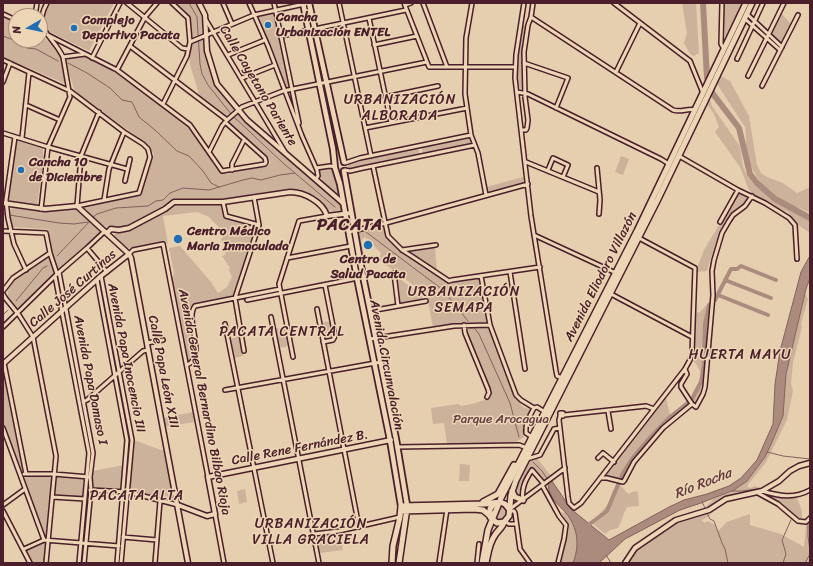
<!DOCTYPE html>
<html>
<head>
<meta charset="utf-8">
<style>
	body { margin:0 }
	#map { position:relative; width:813px; height:566px; overflow:hidden; background:#e6cfaf; font-family:Sriracha,sans-serif }
	canvas { display:block }
	.frame { position:absolute; inset:0; border:4px solid #4a1f2b; pointer-events:none }
	.north { position:absolute; left:8px; top:8px; width:40px; height:40px; box-sizing:border-box; background:#ecd6b5; border:1px solid #ab8d7e; border-radius:50%; rotate:261deg; font-size:11px; font-weight:700; line-height:16px; text-align:center; color:#4a1f2b }
	.north::after { content:''; display:block; margin:auto; width:14px; height:18px; background:#1f6fb2; clip-path:polygon(50% 0,100% 100%,50% 72%,0 100%) }
</style>
</head>
<body>
<div id="map">
<canvas width="813" height="566"></canvas>
<div class="frame"></div>
<div class="north">N</div>
</div>
<script>
const c = document.querySelector('canvas').getContext('2d');
c.lineJoin = 'round';
function fill(path, color) {
  c.fillStyle = color;
  c.fill(path, 'evenodd');
}
function trace(path, color, width, dash) {
  c.strokeStyle = color;
  c.lineWidth = width;
  c.lineCap = dash ? 'butt' : 'round';
  c.setLineDash(dash || []);
  c.stroke(path);
}
function label(font, color, halo, rows, align = 'center') {
  c.font = font + ' Sriracha,sans-serif';
  c.lineWidth = 3;
  c.setLineDash([]);
  c.textBaseline = 'middle';
  c.strokeStyle = halo;
  c.fillStyle = color;
  for (const [text, x, y, turn = 0] of rows) {
    c.save();
    c.translate(x, y);
    c.rotate((+turn || 0) * Math.PI / 180);
    c.textAlign = isNaN(turn) ? turn : align;
    if (halo) c.strokeText(text, 0, 0);
    c.fillText(text, 0, 0);
    c.restore();
  }
}
fill(new Path2D(`
	M51 3H114L89 51 50 32C41 22 44 13 51 3Z
	M174 3H197L204 17 205 32 192 37 189 15Z
	M682 3H696L699 53 694 56 690 54 684 43 687 33Z
	M723 3H742L726 35 725 36Z
	M780 12 791 24 783 42 780 43 771 33Z
	M272 13 275 15 290 86 288 88 285 86 258 18 259 16Z
	M3 17 16 23V40H40V34L57 49 61 57 66 84 3 57Z
	M524 25 527 26 522 54 523 84 521 89C512 80 521 39 523 26Z
	M203 39 204 40 205 52 216 86 234 108V110L226 117H224C217 111 208 106 202 99 198 95 197 87 195 81 191 67 181 44 203 39Z
	M85 57 94 60 115 73 161 105 190 128 222 173 226 174 267 166 271 162 229 123V121L238 113 339 204 342 206 341 210C329 217 316 199 306 193 302 191 299 191 294 190L223 200 172 201 165 208 127 227 118 228 106 227 100 224 82 206 134 196 141 194 154 154 145 143 79 94 74 89 65 60 71 58Z
	M721 76 730 81 749 116 757 165 761 173 767 177 783 183 797 193 810 187V213C803 209 795 207 787 203 767 193 753 177 747 154 745 145 747 136 745 127L717 84Z
	M325 84 341 159 337 160V153L323 85Z
	M710 100 712 106 739 145C742 153 741 161 744 169 752 191 791 208 810 220V233L795 223 788 212 780 209 752 194 748 188 740 167 715 132 719 127 714 114 707 104Z
	M467 139H470L472 144V145L425 154 423 153 422 149 423 147Z
	M19 141 43 149 44 158 37 205 9 201 8 198 16 144Z
	M418 148 420 155 392 160 364 167H354L348 170V165L351 162Z
	M621 156 629 159 623 175 615 172Z
	M328 167C337 174 340 187 339 198L324 184 319 172 321 168Z
	M523 177 524 183 488 193 486 187Z
	M738 193 747 198C743 207 735 209 730 216 719 233 713 251 707 271L697 272V268L704 250Z
	M174 204H220L223 217 257 226 233 295C220 303 202 298 190 308L189 312C191 324 200 355 189 362L187 361 172 279 174 273 169 248 180 246 211 282 218 293 227 287 232 277 229 270 230 268 222 256 225 255 226 251 221 239 223 237V232L209 217 197 212 163 216 168 244 164 242 128 248 115 238 114 235 116 232 127 231 160 214Z
	M13 208 45 211 76 209 102 231 59 270 52 254 47 229 11 227 10 220 11 209Z
	M379 227 383 228C391 251 426 267 446 281L452 283 479 278 487 322 461 323 433 328 427 295 375 257 380 256 381 253 365 237 361 240 364 257 361 258 357 234Z
	M430 247 435 249 437 270 409 253 410 250Z
	M49 256 54 274 20 307 16 308 8 299V290L15 280Z
	M400 279 422 295V300L400 304 396 281Z
	M102 288 116 363 114 364 100 289Z
	M805 294 808 299 801 324 802 327 793 363 791 383 793 391 787 420 766 462 747 486 750 488 755 486 763 489 727 497 707 508 706 506 711 502 713 499 734 490 747 481 765 457 772 442 783 416 786 374Z
	M711 300 703 383 701 391 695 403 692 401C690 385 711 381 693 360L695 313 700 312Z
	M331 321 334 337 324 339 321 323Z
	M285 327 289 346 279 348 274 329Z
	M470 327H487L489 328 514 396 523 407 531 410 523 427 524 437C518 442 511 443 503 444H447L444 423 433 424 431 408 458 404 461 406C469 405 486 401 491 396L490 389 467 333V330Z
	M239 336 243 356 234 358 230 339Z
	M380 366 393 435 391 436 378 367Z
	M3 371 22 467V471L20 470 3 424Z
	M666 398 671 419 659 429 632 462 623 479 621 480 606 476Z
	M193 412 194 422 164 427 163 418Z
	M134 440 166 452 174 500 170 501 131 489 130 486Z
	M537 458 551 476 544 481 532 468 524 480 520 497C516 496 515 493 515 489 519 479 525 460 537 458Z
	M460 464 470 465 469 481H459Z
	M124 465 122 489 92 488 93 471Z
	M26 476 50 477 52 480 47 537 45 538 43 537 24 482Z
	M57 477 84 479 83 496 81 498 55 496V479Z
	M618 486H621L628 494 635 491 638 492 639 506 627 507C623 514 622 521 618 528L610 530 605 534 592 523 608 504 613 490Z
	M245 489 247 502 239 504 237 491Z
	M766 494 783 498H797L802 511V518C793 519 776 500 766 494Z
	M501 504C508 508 510 516 501 520L494 519Z
	M565 512C578 529 582 543 573 563H560L569 529V524L561 513Z
	M706 512 711 515 702 520 704 523 708 521 715 525 718 531 727 522 750 514V525L781 534 804 547 806 526 810 522V563H627L636 549 678 520Z
	M340 532 343 550 320 553 317 537Z
	M42 543H45L46 545 44 563H32L26 550Z`), '#ccb29a');
const water = new Path2D(`
	M810 256V278L806 289 786 374 783 416 772 442 765 457 747 481 734 490 701 503 680 510 625 539 599 563H573C580 545 578 528 566 513 557 503 549 498 548 484L552 481 571 509 609 540 669 507 684 500 707 494 729 486 741 478 757 460 773 424 775 384 780 351 801 272Z`);
fill(water, '#aa8b7d');
trace(water, '#84605c', 1);
trace(new Path2D(`
	M189 3 197 17 200 64 202 74 208 85 231 114
	M3 36 16 41 27 48 36 49 58 61
	M68 63 87 73 110 88 122 100 132 102 139 117 155 130 177 151 189 156 203 171 211 183 219 187
	M234 117 283 163 335 207
	M3 214 59 223 74 224 88 222
	M93 217 97 214 116 208 148 206 156 201 163 200 170 193 183 188 209 190 243 180 252 178 261 180 280 175 295 173
	M366 232 443 290 468 321
	M57 256 91 220
	M16 301 43 268 47 266
	M3 315 8 310
	M475 329 479 334 510 403 519 437
	M767 452 783 456 810 459
	M533 462 542 471 550 483
	M732 491H742L764 488
	M702 502 706 510
	M707 513 710 519 714 521 722 543 725 549 728 563
	M808 523V536L810 551
	M606 555 611 563
	M783 563 786 554 782 540 791 520
	M805 563 810 554`), '#84605c', 1);
trace(new Path2D(`
	M725 280 771 298
	M718 295 768 315
	M715 300 731 269H737L741 266 776 280
	M692 399 701 382 704 365 705 324 709 305
	M587 526 607 511 623 473 632 459 646 442 670 417 689 402`), '#aa8b7d', 4);
trace(new Path2D(`
	M703 3 707 78 713 94 739 128 750 174 757 183 775 199 810 218`), '#aa8b7d', 6);
const minor = new Path2D(`
	M47 3C32 30 53 35 63 57L85 54
	M127 3 182 48 188 49
	M223 3 232 24
	M249 3 268 46 302 136 317 170 318 176 316 179
	M274 3 299 123
	M339 3 371 156
	M404 3 429 67H515
	M423 3 447 67
	M472 3 466 38 465 94 471 135 478 153 486 195
	M524 3 516 55 515 78 531 216 556 371 557 376 562 378
	M614 3 690 61 703 93
	M722 3 721 44 724 49
	M405 5 411 3
	M3 14 16 20
	M747 14 782 47
	M35 16 37 3
	M531 17 673 110C681 113 687 108 695 110
	M369 18 391 123
	M744 18 780 50
	M206 20 285 152
	M40 31 117 70 190 125 222 171 265 164 266 162 265 158 225 122
	M281 36 406 10
	M190 42 254 15 309 3
	M374 45 417 36
	M130 46 227 120
	M228 55 265 40
	M92 58 120 3
	M737 59 763 3
	M3 60 70 91 124 132 143 144 148 149 150 157 139 193 77 206 81 156 99 112
	M524 63 568 78 556 108
	M117 70 145 17 157 3
	M616 72 640 23
	M748 76 784 3
	M242 78 275 65
	M3 82 10 63
	M762 86 798 15
	M517 92 528 94 661 159 669 164
	M385 97 438 86
	M163 104 187 56 190 42 188 18 172 3
	M26 105 60 120
	M365 128 467 108
	M522 130H526L527 128 528 120 525 97 524 52 528 25 531 17 533 3
	M3 133 48 147 127 169
	M15 137 6 200 8 218 14 244 26 270
	M22 138 29 73
	M209 152 222 126 227 120 242 107 283 91 427 62
	M679 156 738 190 765 203 789 218 795 225 797 259
	M526 162 599 192
	M345 163 360 158 471 135
	M373 166 388 236 402 250 413 257 449 281 452 280 540 267
	M316 168 330 166 335 167
	M597 168 600 200 599 214
	M232 170V164L244 140
	M345 170 350 171 363 168 475 145
	M548 170 553 158 568 165 563 177
	M125 181 130 159
	M104 200 109 169 124 132
	M223 202 226 216 259 225
	M41 209 48 147 70 97 63 57
	M720 222 738 190
	M3 231 46 233 50 253 57 274
	M349 232 386 223 528 184
	M534 235 616 273
	M87 248 107 272
	M402 250 436 245
	M129 254 133 250 163 244 208 477
	M287 258 351 246
	M59 272 93 453 90 477 91 490 84 563
	M510 272 525 369
	M394 273 398 306
	M55 276 89 453 79 563
	M101 276 132 440 121 563
	M481 276 490 325 516 395 521 400 534 408 537 407 545 412
	M97 280 127 440 117 563
	M3 291 13 278 50 253
	M3 294 6 299 19 315 33 337 56 456 46 563
	M611 294 692 337
	M247 300 363 277
	M317 309 359 527
	M370 311 426 301
	M271 317 319 563
	M225 324 273 563
	M464 325 465 333 488 389 489 393 487 397
	M3 327 57 274 87 248 105 231
	M370 339 454 326 490 325
	M323 342 333 340 335 336 325 285
	M147 343 163 340
	M244 351 235 298 259 225 254 197
	M293 357 279 284 299 221 327 216
	M4 363 26 474
	M187 365C208 356 184 319 195 306L280 289
	M685 369 687 374 681 384V387L692 404 696 407 703 394 705 387 713 295 712 271 714 260 722 233 729 221 733 215 745 206 752 196
	M225 390 381 362
	M83 402 87 400 143 351 148 350
	M608 411 611 429
	M560 413H563V416H560Z
	M564 415 646 406 654 409
	M560 416 559 420 568 497 569 503 574 508 581 503 685 369 690 360 692 353 695 268 639 238
	M3 428 44 540
	M532 437 526 433C525 423 530 416 534 408
	M397 447 519 445 527 448
	M598 458 603 453 614 462
	M527 459 540 455 554 429 560 428
	M24 474H54L89 477
	M601 478H607L623 482 624 481 634 462 663 428 692 404
	M542 485 559 516 566 525 564 539 558 563
	M90 490 128 492 178 505
	M762 491C779 496 794 499 810 490
	M758 493 778 504 798 521 806 522 810 518
	M52 497 85 499
	M523 500C521 488 526 479 532 470L544 484
	M3 505 25 489
	M510 509 565 468
	M3 511 30 563
	M510 511H514L515 513 520 549 530 563
	M215 514 224 563
	M505 521 509 524H516
	M314 534 339 531 400 517
	M123 537 157 540
	M24 549 44 540 119 546
	M155 563 160 501
	M439 563 447 509
	M477 563 479 544`);
const tertiary = new Path2D(`
	M199 3 205 15 207 51 217 84 247 120 344 204
	M3 203 45 209 77 206 129 254 131 258 188 563
	M107 233 111 229 119 230 129 228 165 209 174 202H223L290 192C304 192 323 202 327 216L351 213
	M3 364 101 276 129 254
	M178 505 207 516 215 514 208 477 391 440
	M625 563 635 548 676 520 709 510 726 499 762 491 779 481 790 471 799 466 810 463`);
const secondary = new Path2D(`
	M303 3 333 149 335 168 340 184 357 278 390 440 401 506
	M309 3 344 162
	M344 171 360 261 396 439 407 505`);
const trunk = new Path2D(`
	M512 491 515 497 523 500
	M483 502 498 494 514 465
	M494 503 490 509V517L497 523 504 522 509 516 511 495 516 480 658 199 752 3
	M401 511 474 509 483 510 489 515
	M392 563 393 546 400 517 401 506 485 504 500 502 505 504 509 509
	M399 563 407 508
	M482 563 488 530 501 498 637 231 746 3
	M486 563C488 553 489 543 495 535 498 530 503 527 504 522`);
trace(minor, '#4a1f2b', 6);
trace(tertiary, '#4a1f2b', 7);
trace(secondary, '#4a1f2b', 8);
trace(trunk, '#4a1f2b', 8);
trace(minor, '#ecd6b5', 3);
trace(tertiary, '#ecd6b5', 4);
trace(secondary, '#ecd6b5', 4.5);
trace(trunk, '#ecd6b5', 5);
for (const [x, y, r, color] of [
	[268,25,4,"#1f6fb2"],
	[74,28,4,"#1f6fb2"],
	[21,170,4,"#1f6fb2"],
	[178,239,5,"#1f6fb2"],
	[368,245,5,"#1f6fb2"]
]) {
  const dot = new Path2D();
  dot.arc(x, y, r, 0, 2 * Math.PI);
  c.fillStyle = color;
  c.fill(dot);
  trace(dot, '#ecd6b5', 1.5);
}
label('bold 13px', '#4a1f2b', '#ecd6b5', [
	["Cancha",276,18],
	["Urbanización ENTEL",276,33],
	["Complejo",82,21],
	["Deportivo Pacata",82,36],
	["Cancha 10",29,163],
	["de Diciembre",29,178],
	["Centro Médico",187,232],
	["Maria Inmaculada",187,247],
	["Centro de",368,260,"center"],
	["Salud Pacata",368,275,"center"]
], 'left');
label('13px', '#4a1f2b', '#ecd6b5', [
	["Calle Cayetano Pariente",258,86,59],
	["Avenida Eliodoro Villazón",601,277,-63],
	["Calle José Curtinas",73,289,-41],
	["Avenida Papa Inocencio III",126,358,79],
	["Avenida Circunvalación",386,365,79],
	["Calle Papa León XIII",163,372,79],
	["Avenida Papa Damaso I",90,380,79],
	["Avenida General Bernardino Bilbao Rioja",204,402,79],
	["Calle Rene Fernández B.",300,448,-11]
]);
label('13px', '#643c41', '#ecd6b5', [
	["Parque Arocagua",501,420]
]);
c.letterSpacing = '1px';
label('14px', '#4a1f2b', '#ecd6b5', [
	["URBANIZACIÓN",400,100],
	["ALBORADA",400,116],
	["URBANIZACIÓN",464,292],
	["SEMAPA",464,308],
	["PACATA CENTRAL",282,332],
	["HUERTA MAYU",740,355],
	["PACATA ALTA",137,496],
	["URBANIZACIÓN",311,524],
	["VILLA GRACIELA",311,540]
]);
c.letterSpacing = '0px';
label('italic 14px', '#623a40', '#ecd6b5', [
	["Río Rocha",703,484,-22]
]);
c.letterSpacing = '1px';
label('bold 17px', '#4a1f2b', '#ecd6b5', [
	["PACATA",350,226]
]);
c.letterSpacing = '0px';
</script>
</body>
</html>
